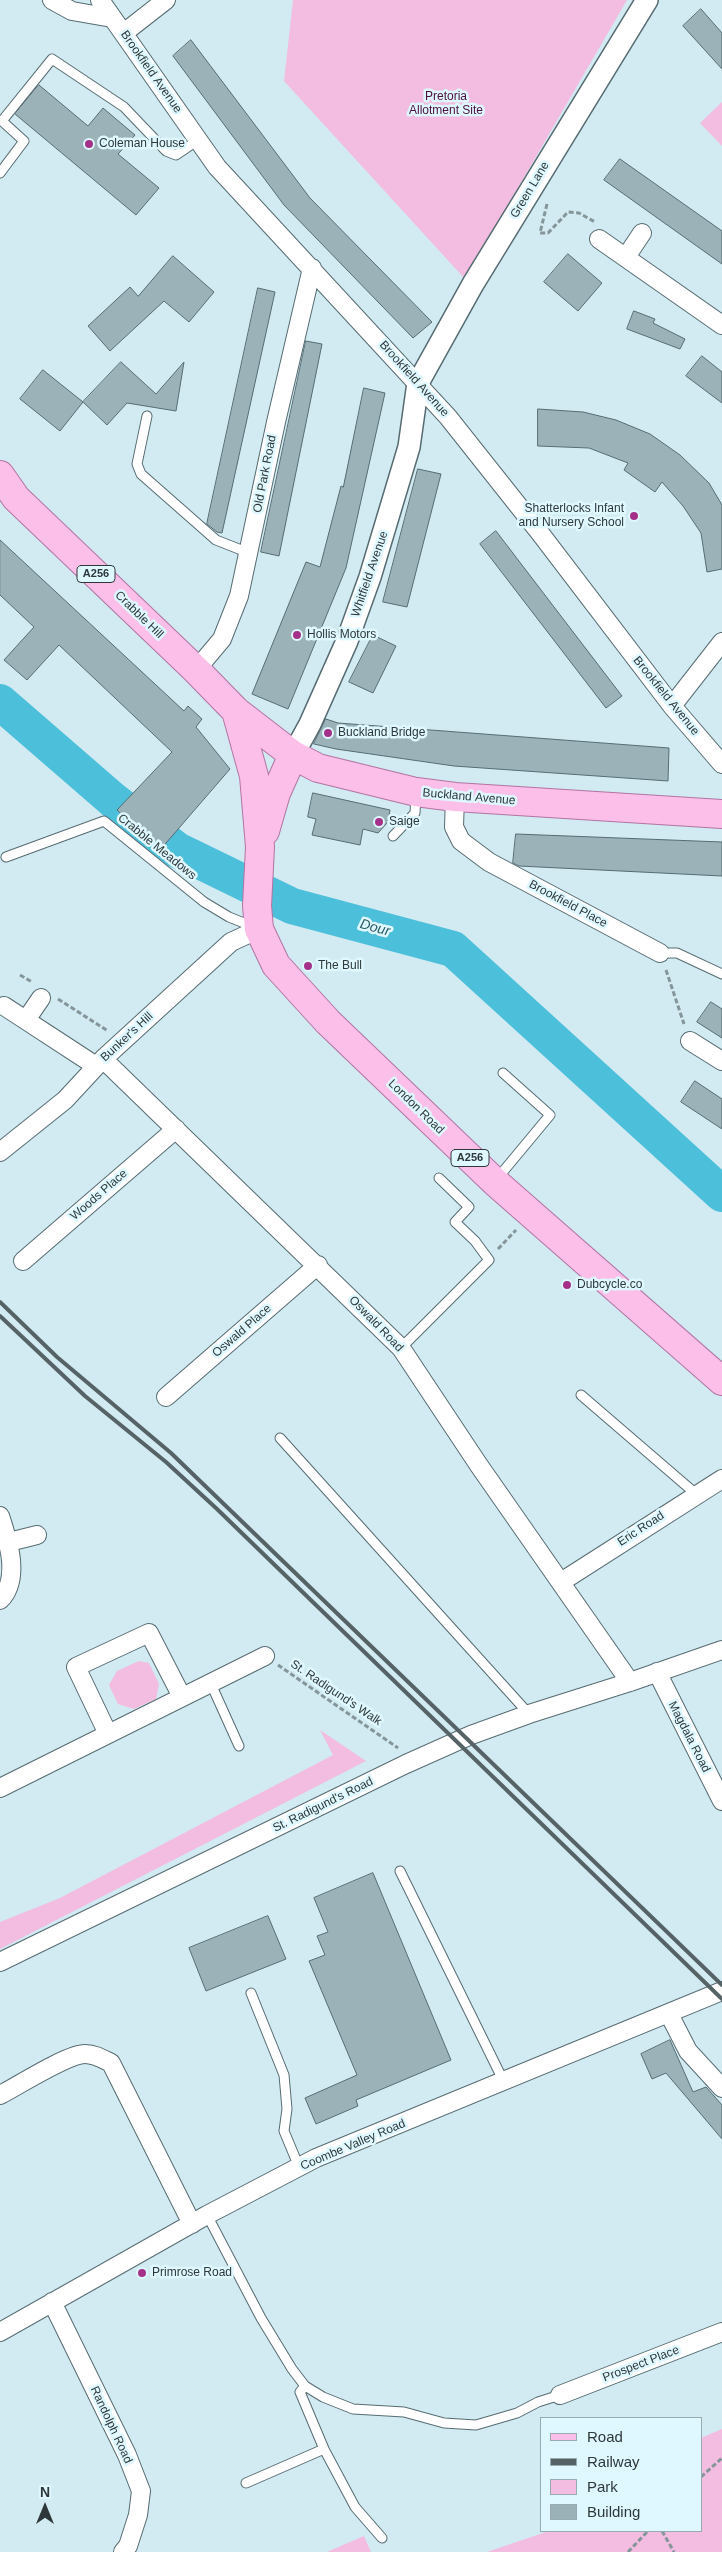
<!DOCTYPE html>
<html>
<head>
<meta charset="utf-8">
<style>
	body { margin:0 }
	#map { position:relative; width:722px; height:2552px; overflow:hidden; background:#d2eaf1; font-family:Arial,sans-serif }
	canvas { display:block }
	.legend { position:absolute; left:540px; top:2417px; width:162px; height:115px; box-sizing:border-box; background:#dff8ff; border:1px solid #98abb0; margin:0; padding:6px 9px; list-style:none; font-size:15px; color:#2e383a }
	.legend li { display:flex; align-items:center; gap:10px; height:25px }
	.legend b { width:25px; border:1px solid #98abb0 }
	.north { position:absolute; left:20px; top:2482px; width:50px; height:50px; -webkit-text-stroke:4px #dff8ff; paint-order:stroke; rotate:0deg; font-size:14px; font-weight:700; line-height:20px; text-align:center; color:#2e383a }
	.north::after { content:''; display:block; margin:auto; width:18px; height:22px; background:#2e383a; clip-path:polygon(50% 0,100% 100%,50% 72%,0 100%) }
</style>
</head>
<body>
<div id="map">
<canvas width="722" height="2552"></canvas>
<ul class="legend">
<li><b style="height:6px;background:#fbbfe9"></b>Road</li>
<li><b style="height:6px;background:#566366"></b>Railway</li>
<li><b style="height:14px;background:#f3bce1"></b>Park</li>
<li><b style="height:14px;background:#9bb2b9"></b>Building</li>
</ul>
<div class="north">N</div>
</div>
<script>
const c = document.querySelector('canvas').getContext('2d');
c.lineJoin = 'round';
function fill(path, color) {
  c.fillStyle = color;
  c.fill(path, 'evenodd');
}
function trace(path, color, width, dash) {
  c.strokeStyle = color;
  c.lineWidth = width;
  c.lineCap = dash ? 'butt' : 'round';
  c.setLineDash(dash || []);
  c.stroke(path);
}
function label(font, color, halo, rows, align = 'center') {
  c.font = font + ' Arial,sans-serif';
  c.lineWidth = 5;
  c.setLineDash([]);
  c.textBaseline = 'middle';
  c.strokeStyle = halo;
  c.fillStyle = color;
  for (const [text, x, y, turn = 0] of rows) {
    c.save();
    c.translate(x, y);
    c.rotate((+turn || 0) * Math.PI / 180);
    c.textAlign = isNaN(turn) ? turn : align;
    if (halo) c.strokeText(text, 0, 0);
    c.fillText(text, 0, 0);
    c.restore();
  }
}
fill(new Path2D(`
	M293 0H627L465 279 284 81Z
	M722 102V146L700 123Z
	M139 1661 149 1663 159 1684 156 1699 134 1709 118 1704 109 1685 117 1671Z
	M320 1730 366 1761 0 1949V1922L60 1898 333 1755Z
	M722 2429V2552H487L549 2531H701V2438Z
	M364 2536 371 2552H327Z`), '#f3bce1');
trace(new Path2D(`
	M0 702 113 800 177 850 292 906 453 949 722 1194`), '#4cbfdb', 36);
const building = new Path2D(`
	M701 9 722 33V69L683 26Z
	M191 40 310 198 432 322 413 338 284 205 173 56Z
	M39 85 88 126 103 108 135 135 118 154 159 188 136 215 15 114Z
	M620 159 722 231V264L604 180Z
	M568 254 602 283 578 311 544 282Z
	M173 256 214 292 189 322 164 301 110 351 88 326 130 287 138 296Z
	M258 288 275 292 222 533 217 532 207 524Z
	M634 311 655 319 653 323 685 339 680 349 627 329Z
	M306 341 322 344 279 556 261 552Z
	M702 356 722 372V403L686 376Z
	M121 362 156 394 184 362 176 411 127 403 107 425 83 402Z
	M43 370 83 402 60 431 20 399Z
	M364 388 385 393 346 568 288 709 252 694 306 562 320 567 341 486 343 487Z
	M538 409 583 412 616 420 650 434 680 455 709 483 722 505V569L707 572 701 533 683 506 662 482 655 492 624 470 628 463 589 448 538 446Z
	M418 469 441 474 407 607 383 602Z
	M496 531 622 696 606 708 480 544Z
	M0 540 184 711 188 706 202 719 196 727 230 769 160 850 117 810 172 752 59 645 27 680 4 660 34 627 0 595Z
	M373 635 396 646 373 693 349 682Z
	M326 719 338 723 669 748 668 781 454 766 336 749 314 744Z
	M313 793 390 810 388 822 378 833 363 829 360 845 312 835 316 819 308 817Z
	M516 834 722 842V876L519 866 513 863Z
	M711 1002 722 1009V1038L697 1022Z
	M695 1081 722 1099V1129L681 1102Z
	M373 1873 451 2060 356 2100 358 2106 316 2124 305 2098 357 2075 309 1961 325 1955 317 1936 328 1932 314 1898Z
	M268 1916 286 1959 206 1991 189 1948Z
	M670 2040 693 2092 706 2087 722 2105V2139L666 2073 652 2079 641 2054Z`);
fill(building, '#9bb2b9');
trace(building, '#576c73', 1);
const service = new Path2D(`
	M0 173 24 141 2 121 52 59 124 107 166 151 176 155 198 140
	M147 416 137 464 141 474 216 540 249 553
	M393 836 415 813 416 795
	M6 857 104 821 204 902 229 917 254 927
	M660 953H677L722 974
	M496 1180 550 1115 503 1073
	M401 1348 489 1260 475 1241 455 1222 469 1207 439 1178
	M581 1395 696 1494
	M280 1438 529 1714
	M211 1684 239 1746
	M400 1871 504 2082
	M251 1993 284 2075 287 2109 284 2131 299 2167
	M207 2215 261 2318 292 2369 305 2386 323 2397 353 2409 404 2412 444 2423 476 2425 517 2413 538 2402 560 2395
	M324 2449 355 2507 382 2538
	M246 2483 324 2449 300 2392 305 2386`);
const minor = new Path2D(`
	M52 0 72 11 112 18
	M100 0 217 167 448 417 540 533 672 706 722 764
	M125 32 166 0
	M599 239 722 325
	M626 257 642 233
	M196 670 222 639 239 596 276 422 312 268
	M672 706 722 642
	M455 797 454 827 461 841 489 862 660 953
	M4 1006 96 1066
	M26 1020 41 998
	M690 1041 722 1061
	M103 1059 401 1348 478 1464 630 1682
	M0 1152 65 1100 103 1059 231 942 259 929
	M23 1261 176 1129
	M166 1397 318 1265
	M0 1516C8 1540 21 1579 0 1600
	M9 1542 37 1535
	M561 1582 722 1479
	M657 1672 722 1801
	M108 1734 76 1667 149 1633 182 1697
	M0 1788 265 1656
	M0 1962 406 1764 471 1735 529 1714 630 1682 722 1650
	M669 2014 688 2051 722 2088
	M0 2095C18 2086 67 2054 85 2054 95 2054 103 2059 111 2063L192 2224
	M52 2302 127 2455 141 2491 138 2515 128 2546 123 2552
	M0 2332 207 2215 316 2158 722 1991
	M560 2395 722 2332`);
const tertiary = new Path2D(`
	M293 755 310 724 347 641 370 577 409 447 418 383 473 284 647 0`);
const primary = new Path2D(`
	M0 475 16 498 196 670 236 711 293 755 318 768 416 792 455 797 722 814
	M236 711 254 776 260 847 257 906 259 929 276 965 328 1022 495 1182 722 1381
	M265 831 276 793 293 755`);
trace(service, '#566c72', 11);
trace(minor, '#566c72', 20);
trace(tertiary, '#566c72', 24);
trace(primary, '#b274a3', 30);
trace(new Path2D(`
	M547 204 540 233H548L568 212 579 213 595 222
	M666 970 684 1024
	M20 975 32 982
	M58 999 108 1031
	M498 1249 516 1230
	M278 1665 398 1748
	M701 2477 722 2458
	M662 2531 674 2552
	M628 2552 648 2531`), '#84969a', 3, [5, 2.5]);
trace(service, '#fff', 9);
trace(minor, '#fff', 18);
trace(tertiary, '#fff', 21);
trace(primary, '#fbbfe9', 28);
trace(new Path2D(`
	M0 1302 57 1357 171 1453 722 1985
	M0 1316 85 1396 166 1462 217 1509 722 1999`), '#566366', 4);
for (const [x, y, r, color] of [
	[89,144,5,"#a5308a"],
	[634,516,5,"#a5308a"],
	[297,635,5,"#a5308a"],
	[328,733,5,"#a5308a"],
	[379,822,5,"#a5308a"],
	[308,966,5,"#a5308a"],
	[567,1285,5,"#a5308a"],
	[142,2273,5,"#a5308a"]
]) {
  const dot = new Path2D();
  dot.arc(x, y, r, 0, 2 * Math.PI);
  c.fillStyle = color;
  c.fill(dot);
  trace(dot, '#dff8ff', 2);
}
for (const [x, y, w] of [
	[96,574,38],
	[470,1158,38]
]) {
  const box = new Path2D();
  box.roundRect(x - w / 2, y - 8.5, w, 17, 4);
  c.fillStyle = '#dff8ff';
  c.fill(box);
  trace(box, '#2e383a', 1);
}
label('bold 11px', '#2e383a', null, [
	["A256",96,574],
	["A256",470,1158]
]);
label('12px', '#2e383a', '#dff8ff', [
	["Brookfield Avenue",151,72,55],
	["Green Lane",530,190,-59],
	["Brookfield Avenue",414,379,48],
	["Old Park Road",265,474,-79],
	["Whitfield Avenue",370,574,-71],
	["Crabble Hill",139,615,44],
	["Brookfield Avenue",666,696,51],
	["Buckland Avenue",469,797,5],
	["Crabble Meadows",157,847,39],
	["Brookfield Place",568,904,28],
	["Bunker's Hill",127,1037,-43],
	["London Road",416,1107,44],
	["Woods Place",99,1195,-41],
	["Oswald Road",376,1324,46],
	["Oswald Place",242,1331,-41],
	["Eric Road",641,1529,-33],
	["St. Radigund's Walk",336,1693,34],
	["Magdala Road",689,1737,63],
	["St. Radigund's Road",323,1805,-26],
	["Coombe Valley Road",353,2145,-23],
	["Prospect Place",641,2364,-21],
	["Randolph Road",111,2425,65]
]);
label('12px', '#4e0e40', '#dff8ff', [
	["Pretoria",446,97],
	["Allotment Site",446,111]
]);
label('12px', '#2e383a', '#dff8ff', [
	["Coleman House",99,144],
	["Shatterlocks Infant",624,509,"right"],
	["and Nursery School",624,523,"right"],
	["Hollis Motors",307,635],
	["Buckland Bridge",338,733],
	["Saige",389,822],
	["The Bull",318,966],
	["Dubcycle.co",577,1285],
	["Primrose Road",152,2273]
], 'left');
label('italic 14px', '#2c5c69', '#dff8ff', [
	["Dour",375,928,15]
]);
</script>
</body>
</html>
